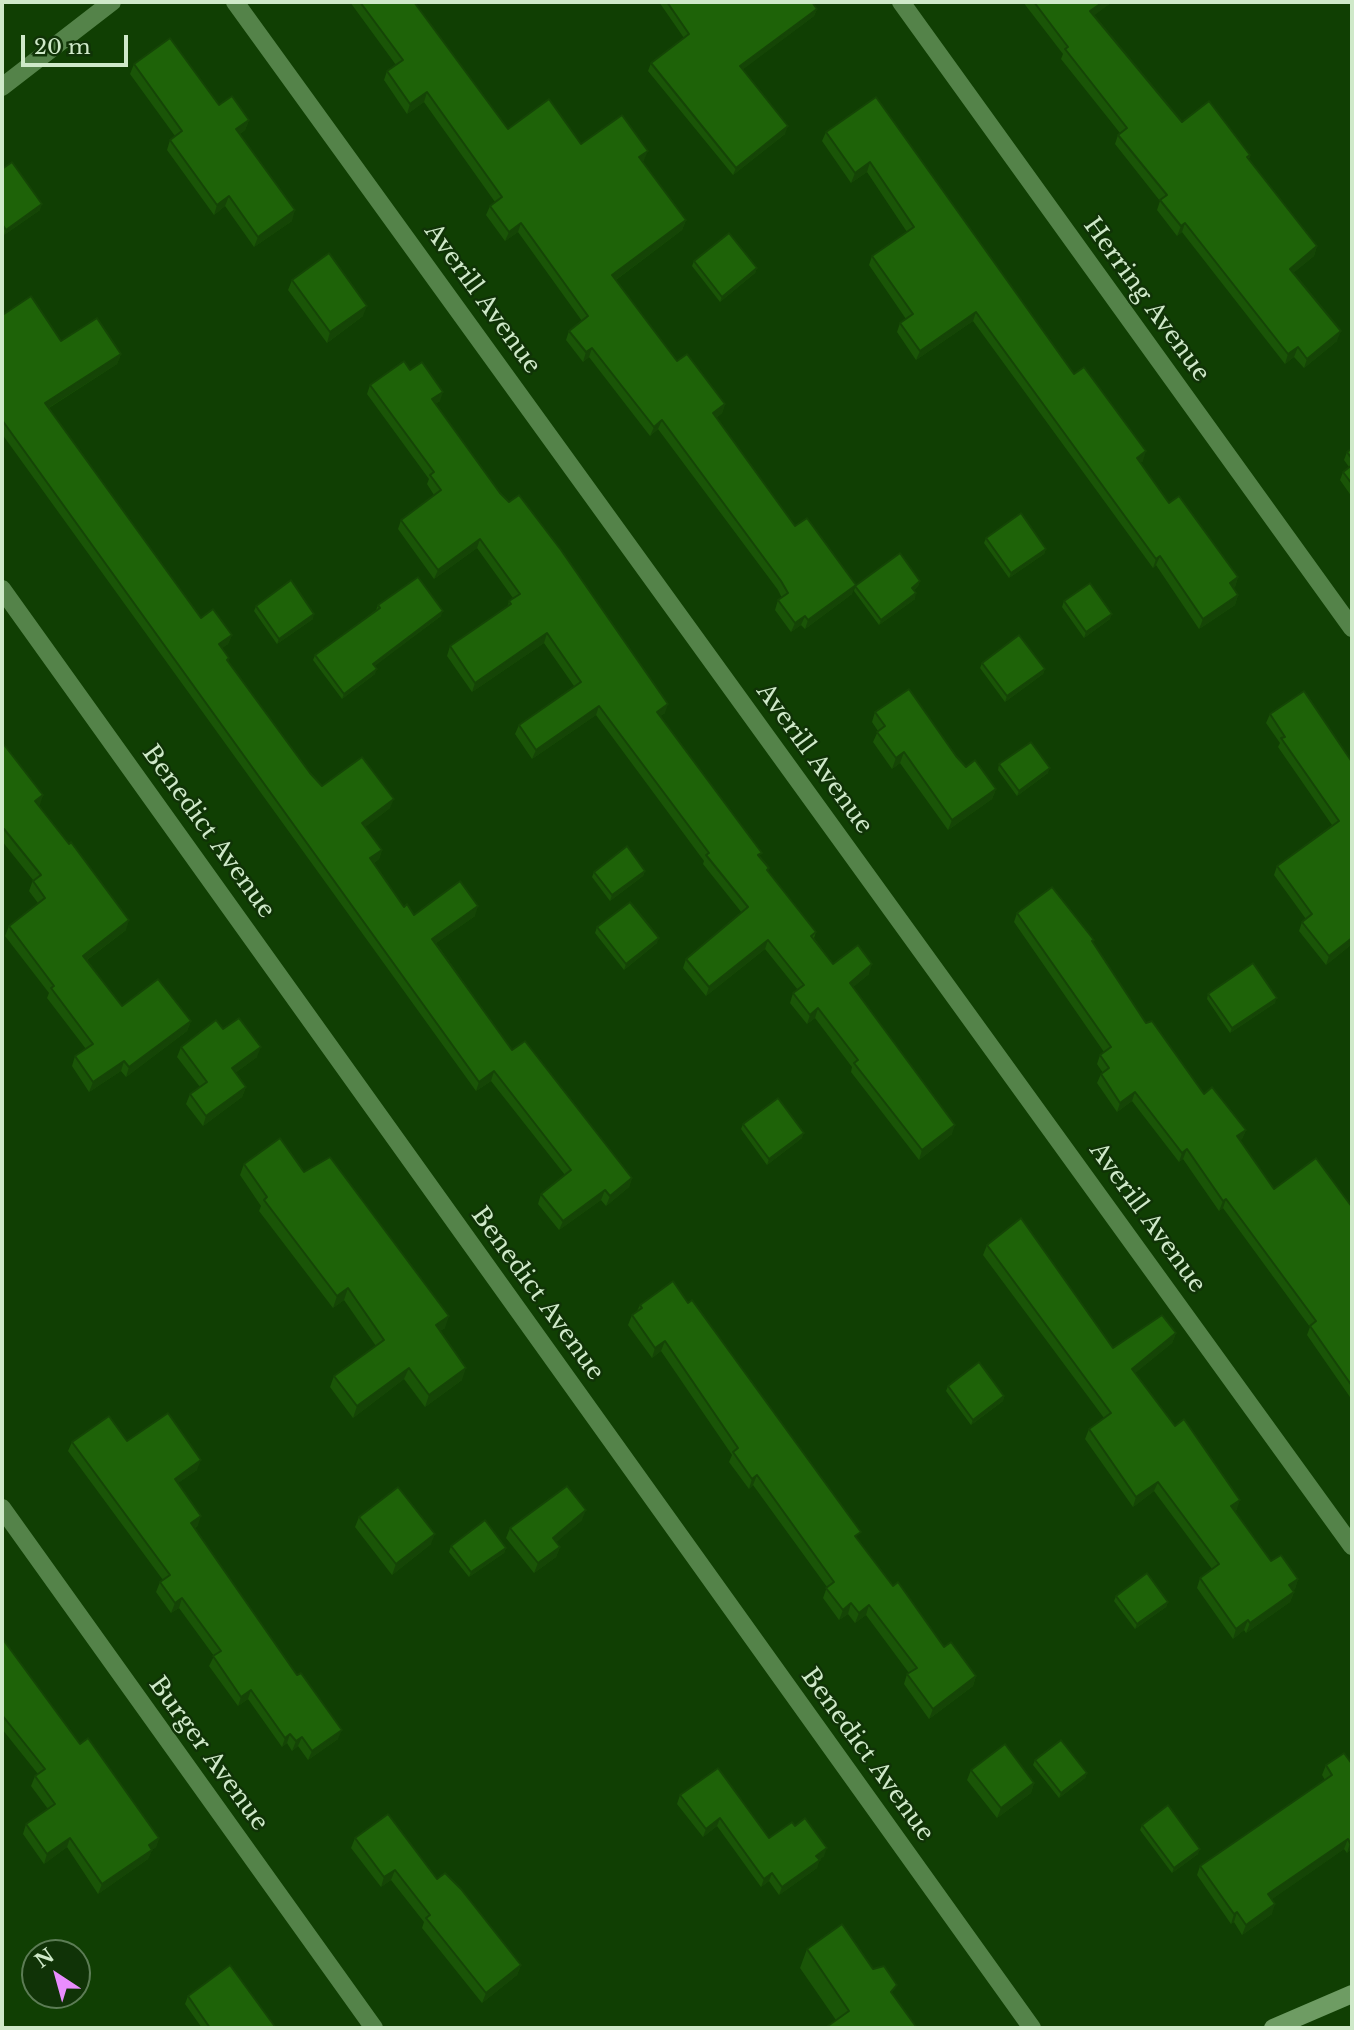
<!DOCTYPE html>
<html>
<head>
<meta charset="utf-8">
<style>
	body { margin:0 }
	#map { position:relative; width:1354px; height:2030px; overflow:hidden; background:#103f03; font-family:"Libre Baskerville",serif }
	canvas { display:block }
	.frame { position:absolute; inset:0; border:4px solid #cfe9c9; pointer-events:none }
	.north { position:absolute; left:21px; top:1939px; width:70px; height:70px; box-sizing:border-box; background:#103307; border:2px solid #5c7c55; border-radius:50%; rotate:324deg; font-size:19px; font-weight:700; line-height:28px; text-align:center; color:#cfe9c9 }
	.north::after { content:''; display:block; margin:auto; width:24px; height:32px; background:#e98dfe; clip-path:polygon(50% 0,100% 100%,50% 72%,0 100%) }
	.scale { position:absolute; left:21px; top:35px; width:107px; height:32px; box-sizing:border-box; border:4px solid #cfe9c9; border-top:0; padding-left:9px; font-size:21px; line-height:24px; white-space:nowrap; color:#cfe9c9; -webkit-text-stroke:5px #103307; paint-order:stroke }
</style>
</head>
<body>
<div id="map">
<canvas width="1354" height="2030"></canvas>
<div class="frame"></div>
<div class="north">N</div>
<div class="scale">20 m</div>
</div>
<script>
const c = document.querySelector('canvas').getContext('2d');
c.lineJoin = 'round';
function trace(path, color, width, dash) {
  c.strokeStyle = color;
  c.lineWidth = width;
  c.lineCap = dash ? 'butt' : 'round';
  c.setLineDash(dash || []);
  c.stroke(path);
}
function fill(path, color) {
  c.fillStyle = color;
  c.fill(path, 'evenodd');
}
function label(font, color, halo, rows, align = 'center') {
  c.font = font + ' "Libre Baskerville",serif';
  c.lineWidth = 5;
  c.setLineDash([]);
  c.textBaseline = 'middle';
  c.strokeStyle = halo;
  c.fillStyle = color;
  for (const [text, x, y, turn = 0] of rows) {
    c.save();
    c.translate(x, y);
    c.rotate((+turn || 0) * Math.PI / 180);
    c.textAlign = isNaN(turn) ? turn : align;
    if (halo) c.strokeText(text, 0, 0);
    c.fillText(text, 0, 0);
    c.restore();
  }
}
trace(new Path2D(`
	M235 2 1352 1546
	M901 2 1352 628
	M2 87 112 2
	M2 589 1032 2028
	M2 1508 374 2028`), '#548349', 18);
trace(new Path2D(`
	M1273 2028 1352 1994`), '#6e9c63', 18);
fill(new Path2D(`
	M350 2H414L508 129 581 144 644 160 642 162 686 220 682 230 616 280 677 361 725 404 722 413 716 418 795 526 852 594 805 629 801 625 791 632 775 610 778 600 782 598 778 590 658 429 650 436 589 357 583 362 566 340 569 331 582 321 518 232 505 241 486 215 490 206 495 202 424 102 407 114 384 80 387 71 396 65Z
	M659 2H812L817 9 814 16 743 69 785 134 733 175 648 71 651 63 684 38Z
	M1023 2H1112L1094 15 1182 122 1250 155 1249 159 1317 246 1314 256 1293 273 1337 341 1304 368 1294 357 1285 364 1182 232 1177 236 1157 210 1160 201 1115 144 1118 135 1120 133 1061 59 1063 54Z
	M134 64 249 120 245 130 240 134 292 221 254 247 225 206 214 215 167 150 170 140 175 136 130 74Z
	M876 97 1074 374 1143 461 1140 463 1169 503 1238 577 1235 587 1233 588 1238 595 1235 605 1199 629 1156 565 1153 568 973 321 916 360 897 332 900 323 906 319 869 265 872 256 907 232 867 172 851 183 822 141 826 132Z
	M2 169 40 210 4 235 2 232Z
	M694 261 757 268 755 273 720 302 692 266Z
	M292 280 363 316 327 343 288 290Z
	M2 311 4 314 61 341 121 354 117 364 49 408 201 618 232 635 228 644 222 648 229 658 228 662 310 773 322 786 390 808 365 827 382 850 379 859 374 863 404 907 414 915 475 916 436 943 512 1050 632 1178 629 1187 606 1206 601 1200 559 1230 538 1204 541 1194 565 1175 491 1081 476 1091 2 434Z
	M410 370 440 401 435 404 500 493 665 713 660 716 760 857 768 871 816 932 814 938 833 964 869 974 853 987 952 1134 919 1160 851 1072 852 1067 815 1018 807 1024 790 1003 793 993 798 990 765 949 706 996 683 968 686 959 742 913 703 864 704 861 596 715 532 759 515 734 519 725 574 686 544 643 472 692 447 656 450 646 508 606 509 601 513 598 477 548 434 579 398 529 401 520 434 495 427 484 429 479 367 394 370 385Z
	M1352 448V497L1340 480 1343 472 1349 467 1344 460 1347 452Z
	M986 538 1046 549 1044 554 1009 578 984 543Z
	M920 581 918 586 914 590 915 599 879 625 854 591 855 586Z
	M1064 601 1110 619 1084 638 1062 607Z
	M378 605 441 616 374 666 375 674 342 699 313 660 315 655 376 610Z
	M256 606 313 619 277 644 254 611Z
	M982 663 1045 669 1043 674 1005 702 980 668Z
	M875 712 956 756 966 767 996 789 992 799 948 830 900 763 892 769 873 742 878 731 872 722Z
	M1270 714 1349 759 1352 944 1326 965 1299 931 1302 922 1306 919 1274 875 1277 866 1332 825 1278 747 1280 743 1266 723Z
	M2 742 43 795 38 806 126 930 87 960 122 1006 191 1021 187 1031 126 1077 121 1071 89 1092 72 1066 75 1056 86 1049 47 998 49 993 5 936 9 926 38 903 29 891 33 880 2 841Z
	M999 764 1048 773 1017 796 998 770Z
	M645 871 643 876 610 901 592 877 594 872Z
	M1017 913 1093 943 1146 1023 1204 1094 1246 1130 1242 1139 1240 1140 1274 1189 1352 1207V1400L1307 1335 1310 1327 1223 1208 1219 1211 1183 1159 1179 1162 1132 1101 1117 1112 1097 1083 1101 1074 1103 1073 1097 1064 1100 1055 1104 1052 1014 922Z
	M597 927 657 943 624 970 595 933Z
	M1208 994 1275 1003 1230 1033 1207 999Z
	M223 1029 257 1057 235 1073 246 1087 242 1097 203 1126 186 1104 190 1094 200 1087 177 1057 181 1047Z
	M743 1124 802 1138 767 1165 741 1129Z
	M244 1164 304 1172 445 1328 440 1331 462 1380 425 1407 404 1379 353 1418 330 1387 334 1376 376 1346 344 1300 333 1308 259 1211 261 1206 240 1175Z
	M987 1245 1113 1348 1176 1333 1172 1343 1135 1373 1237 1509 1235 1511 1271 1561 1298 1579 1295 1589 1293 1590 1294 1592 1290 1602 1246 1633 1244 1630 1233 1639 1197 1588 1200 1578 1212 1569 1154 1491 1133 1507 1085 1439 1089 1429 1104 1418 983 1255Z
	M640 1305 858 1540 893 1586 944 1647 976 1676 973 1686 929 1719 904 1684 907 1674 909 1673 866 1615 855 1623 848 1614 839 1620 823 1598 827 1587 753 1485 749 1489 729 1462 732 1455 661 1351 652 1358 628 1325 632 1315 637 1311Z
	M948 1386 1004 1396 1003 1401 971 1425 946 1391Z
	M127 1441 197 1470 178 1483 198 1525 195 1528 338 1739 308 1760 298 1746 292 1751 287 1743 282 1747 248 1699 238 1706 209 1666 214 1656 179 1608 171 1613 156 1592 160 1582 163 1580 68 1451 72 1442Z
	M359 1517 431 1544 392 1575 355 1527Z
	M582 1520 556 1542 560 1547 556 1557 534 1573 506 1538 510 1528Z
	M451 1546 506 1548 504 1553 469 1577 449 1552Z
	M1116 1596 1168 1602 1166 1607 1135 1629 1114 1601Z
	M2 1638 80 1744 159 1838 156 1847 152 1850 148 1859 98 1894 67 1847 44 1864 23 1834 26 1824 48 1809 31 1786 35 1776 38 1774 2 1729Z
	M1344 1753 1352 1849 1347 1853 1344 1849 1272 1899V1914L1242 1935 1234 1922 1231 1924 1197 1875 1200 1866 1325 1780 1322 1775 1326 1765Z
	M1035 1760 1087 1773 1085 1778 1059 1798 1033 1765Z
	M971 1770 1034 1783 1031 1793 997 1818 967 1780Z
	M680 1795 769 1838 795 1826 824 1856 819 1860 817 1868 779 1895 769 1881 761 1887 717 1826 703 1837 677 1804Z
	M1142 1825 1198 1854 1172 1873 1140 1830Z
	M355 1838 437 1879 521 1965 517 1975 482 2003 422 1928 424 1922 391 1880 381 1887 351 1848Z
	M807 1949 873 1969 893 1995 836 2020 800 1968Z
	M188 1996 276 2028H202L185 2004Z`), '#1a5507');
fill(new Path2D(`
	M1103 2H1112L1087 21 1090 11Z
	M817 9 814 16 737 74 740 66Z
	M427 92 424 102 407 114 410 104Z
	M249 120 245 130 233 139 236 129Z
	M788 126 785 134 733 175 736 168Z
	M648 151 644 160 636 167 639 157Z
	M870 162 867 172 851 183 855 173Z
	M229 196 225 206 214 215 217 205Z
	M42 204 40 210 4 235 6 230Z
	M295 210 292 221 254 247 258 237Z
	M686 220 682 230 609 285 612 275Z
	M521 223 518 232 505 241 509 232Z
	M1185 223 1182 232 1177 236 1181 226Z
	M1317 246 1314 256 1287 278 1290 269Z
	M757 268 755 273 720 302 722 297Z
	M367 306 363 316 327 343 330 332Z
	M976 312 973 321 916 360 920 351Z
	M1341 331 1337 341 1304 368 1307 359Z
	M1298 347 1294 357 1285 364 1288 354Z
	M592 348 589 357 583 362 586 352Z
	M121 354 117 364 42 412 45 403Z
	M443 392 440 401 428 408 432 399Z
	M725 404 722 413 710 423 713 413Z
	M662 420 658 429 650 436 654 427Z
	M1146 451 1143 461 1133 468 1137 458Z
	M480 539 477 548 434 579 438 570Z
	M1046 549 1044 554 1009 578 1011 573Z
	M1160 556 1156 565 1153 568 1156 559Z
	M1238 577 1235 587 1226 592 1230 583Z
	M920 581 918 586 910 593 912 588Z
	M856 585 852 594 805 629 808 620Z
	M916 593 915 599 879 625 881 620Z
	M1238 595 1235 605 1199 629 1203 619Z
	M443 611 441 616 371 669 373 664Z
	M314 614 313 619 277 644 279 639Z
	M1112 614 1110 619 1084 638 1086 632Z
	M805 616 801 625 791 632 795 623Z
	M547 633 544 643 472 692 475 683Z
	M232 635 228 644 215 653 219 644Z
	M377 669 375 674 342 699 344 694Z
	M1045 669 1043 674 1005 702 1007 696Z
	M668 704 665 713 654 721 657 712Z
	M599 706 596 715 532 759 536 750Z
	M904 752 900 763 892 769 896 758Z
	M1050 768 1048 773 1017 796 1019 791Z
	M996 789 992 799 948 830 952 820Z
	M43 795 40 805 31 811 35 801Z
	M394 799 390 808 359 832 362 823Z
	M382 850 379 859 367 868 370 858Z
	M645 871 643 876 610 901 612 895Z
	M478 906 475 916 429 948 432 939Z
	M129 920 126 930 80 965 83 956Z
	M659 938 657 943 624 970 626 964Z
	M1352 938V944L1326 965 1329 956Z
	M768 940 765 949 706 996 709 987Z
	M872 964 869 974 847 992 850 983Z
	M1277 998 1275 1003 1230 1033 1232 1028Z
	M818 1008 815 1018 807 1024 810 1015Z
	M191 1021 187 1031 126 1077 129 1067Z
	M261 1047 257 1057 228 1078 232 1068Z
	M124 1061 121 1071 89 1092 93 1082Z
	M494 1071 491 1081 476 1091 479 1082Z
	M246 1087 242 1097 203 1126 206 1116Z
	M1135 1092 1132 1101 1117 1112 1120 1103Z
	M955 1125 952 1134 919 1160 922 1150Z
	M1246 1130 1242 1139 1233 1145 1237 1136Z
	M804 1133 802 1138 767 1165 769 1159Z
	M1187 1149 1183 1159 1179 1162 1182 1153Z
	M632 1178 629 1187 606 1206 610 1196Z
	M605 1190 601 1200 559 1230 563 1221Z
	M1226 1199 1223 1208 1219 1211 1223 1201Z
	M348 1288 344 1300 333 1308 337 1296Z
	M449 1316 445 1328 432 1337 436 1325Z
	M1176 1333 1172 1343 1128 1379 1132 1369Z
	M665 1341 661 1351 652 1358 655 1348Z
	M409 1368 404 1379 353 1418 357 1406Z
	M466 1368 462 1380 425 1407 429 1395Z
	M1004 1396 1003 1401 971 1425 973 1420Z
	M201 1460 197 1470 171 1488 175 1479Z
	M757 1475 753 1485 749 1489 752 1479Z
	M1158 1482 1154 1491 1133 1507 1136 1497Z
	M1240 1500 1237 1509 1227 1516 1231 1506Z
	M586 1510 582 1520 550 1548 553 1538Z
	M201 1516 198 1525 188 1532 191 1523Z
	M435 1534 431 1544 392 1575 396 1564Z
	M560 1547 556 1557 534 1573 538 1563Z
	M506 1548 504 1553 469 1577 471 1572Z
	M1298 1579 1295 1589 1285 1595 1289 1585Z
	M1294 1592 1290 1602 1246 1633 1250 1623Z
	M182 1598 179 1608 171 1613 175 1603Z
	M1168 1602 1166 1607 1135 1629 1137 1624Z
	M851 1603 848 1614 839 1620 843 1610Z
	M869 1605 866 1615 855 1623 859 1613Z
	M1248 1620 1244 1630 1233 1639 1236 1629Z
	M976 1676 973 1686 929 1719 933 1709Z
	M251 1690 248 1699 238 1706 241 1697Z
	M342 1730 338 1739 308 1760 312 1751Z
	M290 1734 287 1743 282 1747 285 1738Z
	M302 1737 298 1746 292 1751 296 1741Z
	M1087 1773 1085 1778 1059 1798 1061 1793Z
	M1034 1783 1031 1793 997 1818 1001 1808Z
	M720 1818 717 1826 703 1837 706 1829Z
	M70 1838 67 1847 44 1864 47 1854Z
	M159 1838 156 1847 152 1850 148 1859 98 1894 102 1884Z
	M1348 1839 1344 1849 1265 1904 1268 1894Z
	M1352 1842V1849L1347 1853 1350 1843Z
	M827 1848 824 1856 814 1864 816 1856Z
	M1200 1849 1198 1854 1172 1873 1174 1868Z
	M820 1860 817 1868 779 1895 782 1887Z
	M395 1870 391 1880 381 1887 384 1877Z
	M772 1873 769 1881 761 1887 764 1879Z
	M1275 1904 1272 1914 1242 1935 1246 1925Z
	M1237 1912 1234 1922 1231 1924 1234 1914Z
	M521 1965 517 1975 482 2003 486 1993Z`), '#154506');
const building = new Path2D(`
	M360 2H414L508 129 549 99 581 144 622 115 648 151 639 157 686 220 612 275 677 361 687 354 725 404 713 413 795 526 807 518 856 585 808 620 805 616 795 623 778 600 788 593 781 581 662 420 654 427 592 348 586 352 569 331 588 316 521 223 509 232 490 206 502 197 427 92 410 104 387 71 403 60Z
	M667 2H812L817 9 740 66 788 126 736 168 651 63 689 34Z
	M1034 2H1103L1090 11 1182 122 1209 101 1250 155 1247 157 1317 246 1290 269 1341 331 1307 359 1298 347 1288 354 1185 223 1181 226 1160 200 1167 195 1118 135 1127 128 1065 49 1068 47Z
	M170 38 219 105 232 96 249 120 236 129 295 210 258 237 229 196 217 205 170 140 182 131 134 64Z
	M876 97 1074 374 1084 367 1146 451 1137 458 1169 503 1179 496 1238 577 1230 583 1238 595 1203 619 1160 556 1156 559 976 312 920 351 900 323 913 314 872 256 914 227 870 162 855 173 826 132Z
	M12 162 42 204 6 230 2 224V169Z
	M729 233 757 268 722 297 694 261Z
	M329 253 367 306 330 332 292 280Z
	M31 296 61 341 97 318 121 354 45 403 201 618 213 609 232 635 219 644 229 658 227 660 310 773 322 786 362 757 394 799 362 823 382 850 370 858 404 907 407 904 414 915 460 881 478 906 432 939 512 1050 525 1041 632 1178 610 1196 605 1190 563 1221 541 1194 571 1170 494 1071 479 1082 2 420V311L4 314Z
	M404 361 410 370 422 362 443 392 432 399 500 493 509 502 519 495 561 550 668 704 657 712 762 853 758 855 769 868 767 870 816 932 811 936 833 964 858 945 872 964 850 983 955 1125 922 1150 854 1063 858 1060 818 1008 810 1015 793 993 804 985 768 940 709 987 686 959 748 907 706 855 709 853 599 706 536 750 519 725 581 682 547 633 475 683 450 646 511 604 509 601 520 594 480 539 438 570 401 520 441 490 430 475 434 472 370 385Z
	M1352 448V459L1347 452Z
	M1352 465V484L1343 472Z
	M1021 513 1046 549 1011 573 986 538Z
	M900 553 920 581 912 588 916 593 881 620 855 586Z
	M418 577 443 611 373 664 377 669 344 694 315 655 380 608 378 605Z
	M291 580 314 614 279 639 256 606Z
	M1090 583 1112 614 1086 632 1064 601Z
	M1019 635 1045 669 1007 696 982 663Z
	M909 689 956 756 966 767 975 760 996 789 952 820 904 752 896 758 877 732 885 726 875 712Z
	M1304 691 1352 762V938L1329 956 1302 922 1312 914 1277 866 1339 821 1281 738 1285 737 1270 714Z
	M2 742 43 795 35 801 69 844 71 842 129 920 83 956 122 1006 158 979 191 1021 129 1067 124 1061 93 1082 75 1056 93 1044 51 988 54 986 9 926 45 898 33 881 41 875 4 829 2 831Z
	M1031 742 1050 768 1019 791 999 764Z
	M627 846 645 871 612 895 594 872Z
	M1052 887 1094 940 1092 941 1146 1023 1152 1021 1204 1094 1212 1087 1246 1130 1237 1136 1274 1189 1316 1158 1352 1207V1386L1310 1326 1316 1321 1226 1199 1223 1201 1187 1149 1182 1153 1135 1092 1120 1103 1101 1074 1109 1068 1100 1055 1111 1047 1017 913Z
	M630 902 659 938 626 964 597 927Z
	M1253 963 1277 998 1232 1028 1208 994Z
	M239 1018 261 1047 232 1068 246 1087 206 1116 190 1094 207 1082 181 1047 216 1020 223 1029Z
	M778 1098 804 1133 769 1159 743 1124Z
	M280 1138 304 1172 330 1157 449 1316 436 1325 466 1368 429 1395 409 1368 357 1406 334 1376 384 1340 348 1288 337 1296 264 1200 267 1197 244 1164Z
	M1021 1218 1113 1348 1162 1315 1176 1333 1132 1369 1175 1426 1184 1419 1240 1500 1231 1506 1271 1561 1281 1555 1298 1579 1289 1585 1294 1592 1250 1623 1248 1620 1236 1629 1200 1578 1219 1564 1158 1482 1136 1497 1089 1429 1111 1413 987 1245Z
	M673 1281 688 1303 692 1300 861 1532 855 1536 893 1586 898 1582 944 1647 951 1642 976 1676 933 1709 907 1674 917 1668 869 1605 859 1613 851 1603 843 1610 826 1588 834 1582 757 1475 752 1479 733 1452 738 1448 665 1341 655 1348 632 1315 642 1308 640 1305Z
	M979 1362 1004 1396 973 1420 948 1386Z
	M168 1413 201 1460 175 1479 201 1516 191 1523 297 1675 301 1673 342 1730 312 1751 302 1737 296 1741 290 1734 285 1738 251 1690 241 1697 213 1656 221 1651 182 1598 175 1603 160 1582 170 1575 72 1442 109 1416 127 1441Z
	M567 1486 586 1510 553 1538 560 1547 538 1563 510 1528Z
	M398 1487 435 1534 396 1564 359 1517Z
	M485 1520 506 1548 471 1572 451 1546Z
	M1147 1573 1168 1602 1137 1624 1116 1596Z
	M2 1638 80 1744 88 1738 159 1838 149 1845 152 1850 102 1884 70 1838 47 1854 26 1824 55 1804 35 1776 45 1769 2 1715Z
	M1061 1740 1087 1773 1061 1793 1035 1760Z
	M1005 1744 1034 1783 1001 1808 971 1770Z
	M1344 1753 1352 1764V1842L1350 1843 1348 1839 1268 1894 1275 1904 1246 1925 1237 1912 1234 1914 1200 1866 1332 1775 1326 1765Z
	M718 1768 769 1838 792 1822 795 1826 805 1818 827 1848 816 1856 820 1860 782 1887 772 1873 764 1879 720 1818 706 1829 680 1795Z
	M1168 1805 1200 1849 1174 1868 1142 1825Z
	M388 1814 437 1879 445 1873 461 1889 521 1965 486 1993 426 1918 430 1915 395 1870 384 1877 355 1838Z
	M842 1924 873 1969 884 1966 897 1985 891 1992 917 2028H825L849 2011 807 1949Z
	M230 1965 276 2028H210L188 1996Z`);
fill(building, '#1e6308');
trace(building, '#154506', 2);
label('24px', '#cfe9c9', '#103307', [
	["Averill Avenue",482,299,54],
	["Herring Avenue",1146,300,54],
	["Averill Avenue",814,759,54],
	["Benedict Avenue",208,832,54],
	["Averill Avenue",1147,1218,54],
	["Benedict Avenue",537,1294,54],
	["Burger Avenue",208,1754,54],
	["Benedict Avenue",867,1755,54]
]);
</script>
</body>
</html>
